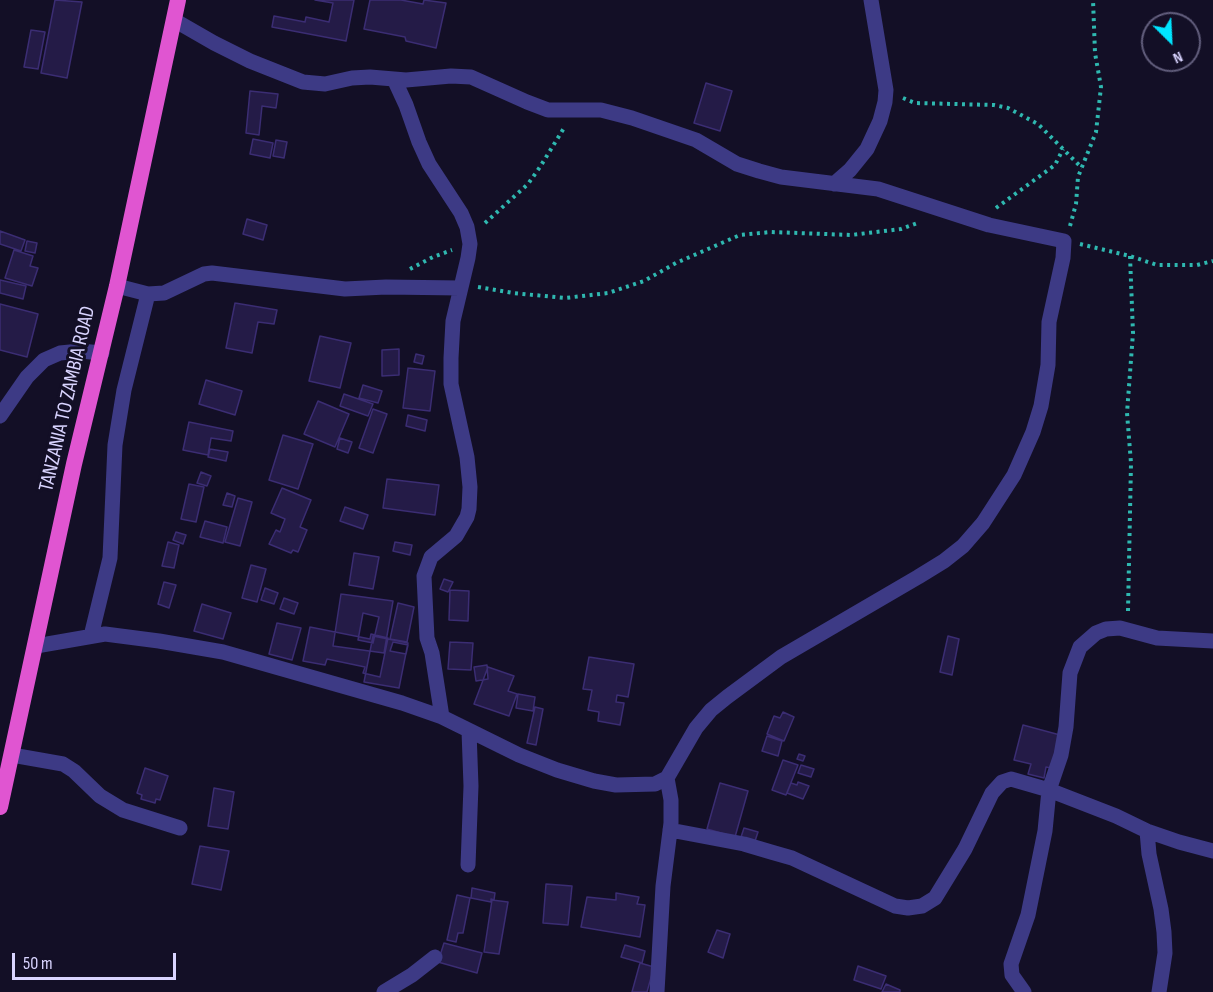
<!DOCTYPE html>
<html>
<head>
<meta charset="utf-8">
<style>
	body { margin:0 }
	#map { position:relative; width:1213px; height:992px; overflow:hidden; background:#130f26; font-family:"Sofia Sans Condensed",sans-serif }
	canvas { display:block }
	.north { position:absolute; left:1141px; top:12px; width:60px; height:60px; box-sizing:border-box; background:#130f26; border:2px solid #625e7d; border-radius:50%; rotate:156deg; font-size:16px; font-weight:700; line-height:24px; text-align:center; color:#d9d4ff }
	.north::after { content:''; display:block; margin:auto; width:21px; height:27px; background:#00e5ff; clip-path:polygon(50% 0,100% 100%,50% 72%,0 100%) }
	.scale { position:absolute; left:12px; top:953px; width:164px; height:27px; box-sizing:border-box; border:3px solid #d9d4ff; border-top:0; padding-left:8px; font-size:18px; line-height:21px; white-space:nowrap; color:#d9d4ff; -webkit-text-stroke:4px #130f26; paint-order:stroke }
</style>
</head>
<body>
<div id="map">
<canvas width="1213" height="992"></canvas>
<div class="north">N</div>
<div class="scale">50 m</div>
</div>
<script>
const context = document.querySelector('canvas').getContext('2d');
context.lineJoin = 'round';
function fill(path, color) {
  context.fillStyle = color;
  context.fill(path, 'evenodd');
}
function poly(rows) {
  const path = new Path2D();
  for (const r of rows) {
    path.moveTo(r[0], r[1]);
    for (let i = 2; i < r.length; i += 2) path.lineTo(r[i], r[i + 1]);
  }
  return path;
}
function trace(path, color, width, dash) {
  context.strokeStyle = color;
  context.lineWidth = width;
  context.lineCap = dash ? 'butt' : 'round';
  context.setLineDash(dash || []);
  context.stroke(path);
}
function drawText(font, color, halo, rows, align = 'center') {
  context.font = font + ' "Sofia Sans Condensed",sans-serif';
  context.lineWidth = 6;
  context.setLineDash([]);
  context.textBaseline = 'middle';
  context.strokeStyle = halo;
  context.fillStyle = color;
  for (const [text, x, y, turn = 0] of rows) {
    context.save();
    context.translate(x, y);
    context.rotate((+turn || 0) * Math.PI / 180);
    context.textAlign = isNaN(turn) ? turn : align;
    if (halo) context.strokeText(text, 0, 0);
    context.fillText(text, 0, 0);
    context.restore();
  }
}
const building = poly([
	[55,0,82,2,67,78,41,73,55,0],
	[315,0,354,0,346,41,272,27,274,16,305,22,306,17,329,22,333,3,315,0],
	[370,0,401,0,423,4,424,0,446,3,436,48,406,41,405,37,364,29,370,0],
	[31,30,45,32,38,69,24,67,31,30],
	[706,83,732,91,720,131,694,123,706,83],
	[250,91,278,94,276,108,262,106,259,135,246,133,250,91],
	[253,139,273,143,270,158,250,154,253,139],
	[276,140,287,142,284,158,273,156,276,140],
	[247,219,267,225,263,240,243,234,247,219],
	[0,231,25,240,21,251,0,244,0,231],
	[27,241,37,243,35,253,25,251,27,241],
	[14,250,33,256,30,266,38,268,32,286,5,278,14,250],
	[0,280,26,286,23,299,0,293,0,280],
	[235,303,277,310,274,324,258,322,252,353,226,348,235,303],
	[0,304,38,314,27,357,0,350,0,304],
	[320,336,351,343,340,388,309,381,320,336],
	[399,349,399,375,382,376,382,350,399,349],
	[416,354,424,356,422,364,414,362,416,354],
	[408,368,435,371,430,411,403,408,408,368],
	[206,380,242,391,235,415,199,404,206,380],
	[363,385,382,391,378,403,359,398,363,385],
	[344,394,373,404,368,416,340,406,344,394],
	[318,401,349,414,335,447,304,434,318,401],
	[373,409,387,414,373,453,359,448,373,409],
	[408,415,427,420,425,431,406,426,408,415],
	[189,422,233,431,231,441,211,438,208,455,183,450,189,422],
	[283,435,313,444,298,489,269,480,283,435],
	[340,438,352,442,348,453,337,449,340,438],
	[210,449,228,452,226,461,208,457,210,449],
	[201,472,211,476,207,486,197,483,201,472],
	[387,479,439,485,435,515,383,508,387,479],
	[189,484,204,487,196,522,181,519,189,484],
	[282,488,311,500,300,527,307,530,298,552,293,550,291,553,269,544,276,530,280,532,285,519,271,513,282,488],
	[227,493,235,496,232,507,223,505,227,493],
	[238,498,252,502,240,546,225,542,238,498],
	[345,507,368,515,363,529,340,521,345,507],
	[205,521,227,527,223,543,200,537,205,521],
	[176,532,186,535,183,544,173,540,176,532],
	[168,542,179,545,174,568,162,566,168,542],
	[395,542,412,545,410,555,393,551,395,542],
	[354,553,379,557,373,589,349,585,354,553],
	[251,565,266,569,257,602,242,598,251,565],
	[444,579,453,582,448,592,440,589,444,579],
	[164,582,176,585,169,608,158,604,164,582],
	[265,588,278,593,274,604,261,600,265,588],
	[450,590,469,591,468,621,449,620,450,590],
	[341,594,393,601,384,653,333,646,341,594],
	[363,613,379,617,373,643,358,640,363,613],
	[284,598,298,603,294,614,280,609,284,598],
	[398,603,414,607,407,642,390,639,398,603],
	[202,604,231,613,223,639,194,631,202,604],
	[277,623,301,628,292,660,269,654,277,623],
	[310,627,370,639,371,634,388,638,380,677,363,673,365,667,327,659,325,665,303,661,310,627],
	[373,636,408,643,399,688,364,682,373,636],
	[948,636,959,639,952,675,940,672,948,636],
	[393,642,408,645,406,654,390,651,393,642],
	[450,642,473,643,471,670,448,669,450,642],
	[589,657,634,664,628,697,617,695,616,702,624,703,620,725,598,721,599,712,588,710,592,690,583,689,589,657],
	[487,665,488,679,476,681,474,667,487,665],
	[488,667,514,676,508,691,517,694,509,716,474,704,488,667],
	[518,694,535,697,533,711,516,708,518,694],
	[535,707,543,709,536,745,527,743,535,707],
	[783,712,794,717,784,741,767,734,774,716,780,718,783,712],
	[1023,725,1060,735,1051,768,1046,767,1044,778,1028,774,1031,764,1014,760,1023,725],
	[767,736,782,741,778,756,762,751,767,736],
	[799,754,805,756,803,761,797,759,799,754],
	[783,760,798,765,786,795,772,790,783,760],
	[801,765,814,769,811,777,798,773,801,765],
	[145,768,168,776,160,800,156,799,155,803,141,799,142,795,137,793,145,768],
	[798,782,809,786,803,799,787,793,791,783,797,785,798,782],
	[720,783,748,791,735,837,707,829,720,783],
	[214,788,234,792,228,829,208,826,214,788],
	[744,828,758,832,755,841,741,837,744,828],
	[200,846,229,851,221,890,192,884,200,846],
	[546,884,572,886,568,925,543,923,546,884],
	[472,888,495,893,494,900,491,899,491,902,471,898,472,888],
	[616,893,639,897,637,904,645,905,640,937,581,927,587,897,616,900,616,893],
	[457,895,470,898,463,933,458,933,456,942,447,940,457,895],
	[492,900,508,902,499,954,484,952,492,900],
	[717,930,730,934,723,958,708,952,717,930],
	[444,943,482,953,477,973,438,962,444,943],
	[625,945,645,951,642,963,621,957,625,945],
	[640,963,654,967,647,992,632,992,640,963],
	[858,966,886,976,881,989,854,980,858,966],
	[886,984,900,990,900,992,882,992,886,984]
]);
fill(building, '#241b47');
trace(building, '#3b2d73', 1.5);
trace(poly([
	[903,98,915,103,994,105,1008,108,1038,124,1082,168],
	[996,208,1055,165,1063,149],
	[485,223,528,184,540,167,564,128],
	[1070,226,1076,204,1078,177,1096,132,1101,87,1095,53,1093,0],
	[1080,244,1130,256,1157,265,1197,265,1213,261],
	[410,269,433,257,452,250],
	[478,287,513,293,565,298,608,293,644,281,676,263,740,235,771,232,851,235,901,229,920,222],
	[1128,611,1131,463,1127,413,1133,333,1130,256]
]), '#2fb8b0', 4, [3, 4.5]);
trace(poly([
	[394,79,406,105,419,142,429,164,461,213,467,227,470,244,468,258,453,321,451,358,451,384,467,457,470,487,469,509,467,517,456,536,431,557,424,576,427,638,432,653,442,717],
	[834,184,850,170,867,149,880,121,885,102,886,90,871,0],
	[117,286,148,294,164,293,204,274,212,273,345,289,386,287,460,288],
	[0,416,27,377,44,360,60,353,80,351,102,353],
	[91,636,110,558,115,445,124,390,148,294],
	[36,646,105,634,159,641,223,652,402,703,442,717,519,755,557,770,594,781,616,785,655,784,667,778,696,728,711,710,727,697,781,657,918,577,944,561,963,546,983,523,1014,475,1033,432,1041,406,1048,365,1049,322,1063,258,1064,241,989,225,878,189,781,177,759,171,737,164,696,140,632,118,601,110,548,110,527,102,471,77,451,76,406,80,370,77,352,78,325,84,303,82,250,61,214,43,174,20],
	[12,755,63,764,74,771,100,796,123,810,180,828],
	[670,830,744,844,771,852,792,858,895,906,908,908,922,906,935,898,965,849,992,793,1002,782,1011,779,1049,790,1116,816,1147,831,1179,842,1213,851],
	[1147,831,1149,854,1161,909,1164,932,1165,953,1159,992],
	[468,865,471,786,469,731],
	[384,992,412,975,435,957],
	[657,992,663,886,671,823,671,800,667,778],
	[1024,992,1012,975,1011,964,1028,915,1045,831,1049,790,1061,755,1066,727,1070,673,1080,647,1096,633,1106,629,1120,628,1157,638,1213,641]
]), '#3d3a85', 15);
trace(poly([
	[0,807,74,464,117,286,178,0]
]), '#e055d1', 16);
drawText('21px', '#d9d4ff', '#130f26', [
	["TANZANIA TO ZAMBIA ROAD",68,399,-77]
]);
</script>
</body>
</html>
